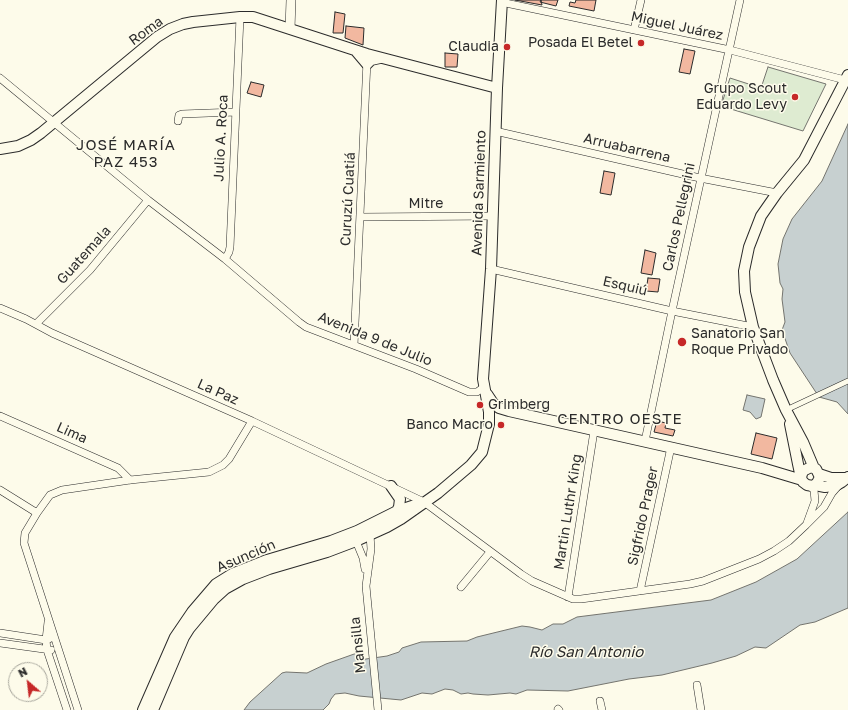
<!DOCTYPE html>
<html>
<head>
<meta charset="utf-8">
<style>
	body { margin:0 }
	#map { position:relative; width:848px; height:710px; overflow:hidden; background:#fdfbea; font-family:"Golos Text",sans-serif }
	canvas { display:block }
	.north { position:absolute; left:8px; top:662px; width:40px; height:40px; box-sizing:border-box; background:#fdfbea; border:1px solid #a9a89e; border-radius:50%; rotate:332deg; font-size:11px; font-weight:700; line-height:16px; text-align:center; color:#2b2b2b }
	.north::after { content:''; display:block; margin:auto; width:14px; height:18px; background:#c62828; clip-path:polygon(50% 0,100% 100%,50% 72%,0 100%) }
</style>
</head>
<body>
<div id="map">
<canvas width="848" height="710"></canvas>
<div class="north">N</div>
</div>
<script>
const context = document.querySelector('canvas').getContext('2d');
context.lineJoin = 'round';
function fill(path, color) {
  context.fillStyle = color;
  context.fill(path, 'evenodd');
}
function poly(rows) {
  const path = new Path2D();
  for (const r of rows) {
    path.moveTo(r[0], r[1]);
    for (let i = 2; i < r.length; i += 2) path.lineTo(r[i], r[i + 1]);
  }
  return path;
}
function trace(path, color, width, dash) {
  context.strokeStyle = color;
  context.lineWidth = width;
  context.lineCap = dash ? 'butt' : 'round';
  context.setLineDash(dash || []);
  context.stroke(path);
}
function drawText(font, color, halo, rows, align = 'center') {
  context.font = font + ' "Golos Text",sans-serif';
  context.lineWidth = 3;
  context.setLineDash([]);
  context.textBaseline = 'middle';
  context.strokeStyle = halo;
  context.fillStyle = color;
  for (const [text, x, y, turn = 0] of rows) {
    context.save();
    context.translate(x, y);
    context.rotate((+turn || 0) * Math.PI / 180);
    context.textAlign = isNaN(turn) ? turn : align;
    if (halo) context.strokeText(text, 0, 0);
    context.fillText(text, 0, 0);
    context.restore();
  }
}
const green = poly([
	[768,67,826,84,803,131,721,106,730,78,761,88,768,67]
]);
fill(green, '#deebd1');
trace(green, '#74746e', 1);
const water = poly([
	[848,124,848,414,837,402,819,397,790,353,782,330,785,322,782,299,783,289,780,283,778,264,783,239,792,219,822,181,848,124],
	[747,395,765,399,761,417,756,419,750,412,743,410,747,395],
	[848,512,848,608,815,622,800,625,766,648,755,647,736,656,712,663,662,675,629,679,568,691,527,690,516,694,510,693,488,695,473,694,468,693,461,694,453,690,445,689,432,694,422,693,401,700,359,696,345,693,335,694,331,699,329,704,323,710,244,710,250,702,282,673,286,672,307,673,326,664,357,653,359,660,387,656,399,652,402,648,421,642,467,641,477,637,522,626,530,627,542,630,553,624,563,624,577,617,711,600,756,582,797,559,848,512]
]);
fill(water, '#c7d0d0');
trace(water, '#74746e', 1);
const building = poly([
	[515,0,541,0,542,5,515,0],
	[541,0,558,0,556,6,540,2,541,0],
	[576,0,596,0,594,11,569,6,570,2,575,3,576,0],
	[335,12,345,14,343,33,333,33,335,12],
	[346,26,364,28,363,45,345,38,346,26],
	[684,49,695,51,690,74,679,72,684,49],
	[445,53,458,54,457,67,445,67,445,53],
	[251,82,264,85,261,97,247,93,251,82],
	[604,171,615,173,611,195,600,193,604,171],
	[645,250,656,253,652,275,641,273,645,250],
	[648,278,660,279,658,292,646,291,648,278],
	[657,421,666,423,665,428,675,430,673,436,654,432,657,421],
	[756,433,777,438,772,459,751,454,756,433]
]);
fill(building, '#f2b8a0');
trace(building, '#2b2b2b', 1);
const pedestrian = poly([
	[786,410,848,381]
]);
const minor = poly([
	[501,2,730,50,845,80],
	[634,30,641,0],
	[0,78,148,200,225,259,299,322,306,327,416,369,469,392,477,392,484,387],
	[178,121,179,115,182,114,236,112],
	[495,131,700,178,777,193],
	[360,217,492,216],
	[225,259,229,252,230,247,240,17],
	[491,269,672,311,753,327],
	[0,308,26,319,52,333,252,421,424,502,521,574,532,581,573,599,581,599,690,584,703,581,759,559,774,551,789,541,806,525,824,507,832,493,839,485],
	[36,324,90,270,148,200],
	[354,345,367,61],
	[0,416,118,468,130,480],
	[645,441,672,311,740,0],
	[0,490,37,513],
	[807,523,815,501,814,490,810,486],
	[368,532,370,535,371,549,366,586,378,710],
	[357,537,356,541,363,558,365,569],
	[461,587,490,552],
	[640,591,671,447],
	[568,597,594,431],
	[48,622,46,640,47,650,67,710],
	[0,633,46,640,49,639],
	[0,643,51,650],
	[697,685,701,710],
	[600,701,602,710],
	[558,709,559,710],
	[78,710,24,543,25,533,37,513,50,495,62,490,130,480,209,472,223,465,229,459,252,421]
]);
const tertiary = poly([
	[290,29,291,0]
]);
const secondary = poly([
	[356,51,367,64,371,60,380,58],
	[0,149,18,146,31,140,41,133,157,37,170,29,183,24,193,22,240,17,253,17,367,54,497,88],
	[487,394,493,403,499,408,509,411,762,468,802,480],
	[790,424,798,464,801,478,803,482,807,485,813,486,817,483,820,477,816,469,811,467,803,471,801,477],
	[814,468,803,442,786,410,773,380,753,327,745,292,744,271,749,247,761,216,777,193,804,160,848,75],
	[819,474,831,478,847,478],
	[815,485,825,487,835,486,842,482,848,477],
	[391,486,400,499,399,507,397,511],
	[143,710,175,637,192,612,216,584,232,574,267,560,331,541,357,531,397,511,415,505],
	[153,710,184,637,189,629,214,599,225,589,243,579,269,569,327,552,356,541,387,527,401,519,438,493,471,465,482,452,489,424,489,412,483,379,491,269,497,88,502,0]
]);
trace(pedestrian, '#2b2b2b', 6);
trace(minor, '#2b2b2b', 8);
trace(tertiary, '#2b2b2b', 10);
trace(secondary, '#2b2b2b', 12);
trace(pedestrian, '#fdfbea', 5);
trace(minor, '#fdfbea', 7);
trace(tertiary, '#fdfbea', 9);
trace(secondary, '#fdfbea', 10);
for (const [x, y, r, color] of [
	[641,43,4,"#c62828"],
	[507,47,4,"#c62828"],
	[795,97,4,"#c62828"],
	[682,342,5,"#c62828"],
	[480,405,4,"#c62828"],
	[501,425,4,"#c62828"]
]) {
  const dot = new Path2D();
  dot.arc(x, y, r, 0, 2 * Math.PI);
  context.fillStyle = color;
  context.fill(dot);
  trace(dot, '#fdfbea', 1.5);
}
drawText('14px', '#2b2b2b', '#fdfbea', [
	["Miguel Juárez",677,26,12],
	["Roma",146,31,-36],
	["Julio A. Roca",221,138,-87],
	["Arruabarrena",627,148,13],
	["Avenida Sarmiento",479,193,-88],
	["Curuzú Cuatiá",348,199,-87],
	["Mitre",426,204],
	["Carlos Pellegrini",679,217,-78],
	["Guatemala",84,255,-48],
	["Esquiú",625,286,13],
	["Avenida 9 de Julio",375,339,22],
	["La Paz",218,392,24],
	["Lima",72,433,24],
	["Martin Luthr King",568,512,-81],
	["Sigfrido Prager",643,516,-78],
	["Asunción",246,556,-23],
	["Mansilla",358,645,-96]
]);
drawText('14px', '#2b2b2b', '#fdfbea', [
	["Posada El Betel",633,43],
	["Claudia",499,47],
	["Grupo Scout",787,89],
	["Eduardo Levy",787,105],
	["Sanatorio San",691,334,"left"],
	["Roque Privado",691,350,"left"],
	["Grimberg",488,405,"left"],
	["Banco Macro",493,425]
], 'right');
context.letterSpacing = '1px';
drawText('15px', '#2b2b2b', '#fdfbea', [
	["JOSÉ MARÍA",126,145],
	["PAZ 453",126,162],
	["CENTRO OESTE",620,419]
]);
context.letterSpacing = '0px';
drawText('italic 15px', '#2b2b2b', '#fdfbea', [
	["Río San Antonio",586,652]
]);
</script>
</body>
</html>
